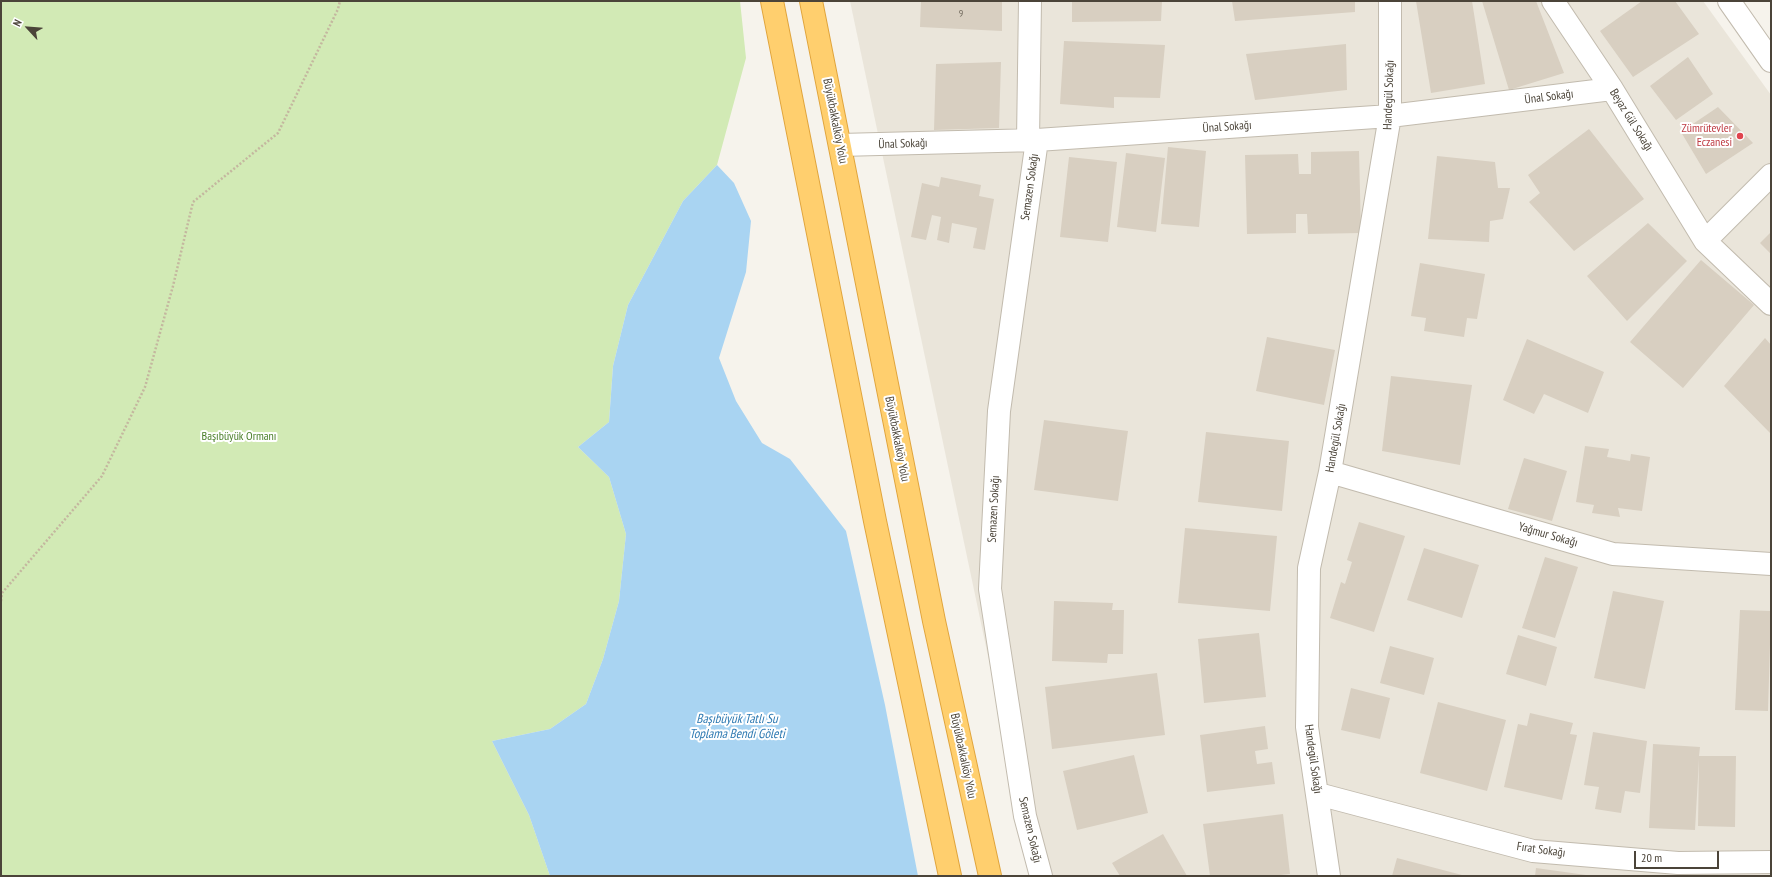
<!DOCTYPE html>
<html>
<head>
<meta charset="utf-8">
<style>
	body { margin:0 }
	#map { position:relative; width:1772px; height:877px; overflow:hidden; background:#f6f3ec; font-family:"PT Sans Narrow",sans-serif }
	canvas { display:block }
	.frame { position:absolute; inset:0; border:2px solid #4b4439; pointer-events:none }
	.north { position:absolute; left:8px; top:8px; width:40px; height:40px; -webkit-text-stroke:3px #fff; paint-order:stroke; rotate:296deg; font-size:11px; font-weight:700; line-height:16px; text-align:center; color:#4b4439 }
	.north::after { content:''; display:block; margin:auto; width:14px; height:18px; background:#4b4439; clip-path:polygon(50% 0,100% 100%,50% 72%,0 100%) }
	.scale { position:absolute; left:1634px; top:851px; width:85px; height:18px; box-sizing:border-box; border:2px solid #4b4439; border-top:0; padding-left:5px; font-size:12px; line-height:14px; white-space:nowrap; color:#4b4439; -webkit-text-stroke:3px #fff; paint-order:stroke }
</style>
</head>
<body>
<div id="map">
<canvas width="1772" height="877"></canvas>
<div class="frame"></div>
<div class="north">N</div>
<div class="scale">20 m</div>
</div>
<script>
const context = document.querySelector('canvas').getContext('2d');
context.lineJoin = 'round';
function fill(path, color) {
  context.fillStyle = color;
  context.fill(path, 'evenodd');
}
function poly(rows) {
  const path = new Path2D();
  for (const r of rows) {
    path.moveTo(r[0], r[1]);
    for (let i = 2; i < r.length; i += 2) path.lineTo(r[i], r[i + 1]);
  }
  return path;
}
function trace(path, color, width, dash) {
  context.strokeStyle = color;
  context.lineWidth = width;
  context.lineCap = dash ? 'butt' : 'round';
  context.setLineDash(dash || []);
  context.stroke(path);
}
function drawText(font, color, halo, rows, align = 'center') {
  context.font = font + ' "PT Sans Narrow",sans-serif';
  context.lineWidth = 4;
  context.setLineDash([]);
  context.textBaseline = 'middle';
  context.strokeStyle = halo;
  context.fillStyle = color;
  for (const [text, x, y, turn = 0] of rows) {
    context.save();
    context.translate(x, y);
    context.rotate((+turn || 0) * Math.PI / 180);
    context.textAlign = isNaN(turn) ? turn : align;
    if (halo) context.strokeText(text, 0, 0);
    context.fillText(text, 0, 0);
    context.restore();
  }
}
fill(poly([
	[850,1,1703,1,1771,95,1771,876,1046,876,1009,756]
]), '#eae5da');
fill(poly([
	[1,1,740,1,746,58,717,165,683,201,628,305,613,366,609,422,578,447,609,477,626,534,619,601,603,659,586,704,550,729,492,741,529,815,550,876,1,876]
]), '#d2eab5');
fill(poly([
	[717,165,734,183,751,221,746,272,719,358,736,401,762,443,790,459,846,531,885,705,918,876,550,876,529,815,492,741,550,729,586,704,603,659,619,601,626,534,609,477,578,447,609,422,613,366,628,305,683,201]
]), '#a9d4f2');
fill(poly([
	[921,1,1002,1,1002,31,920,27],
	[1072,1,1162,1,1161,21,1072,22],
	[1232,1,1355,1,1355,12,1235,21],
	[1416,1,1472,1,1485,84,1431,93],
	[1482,1,1536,1,1564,73,1509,90],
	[1642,1,1675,1,1699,34,1633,77,1600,31],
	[1064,41,1165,45,1160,98,1114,97,1114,108,1060,104],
	[1346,44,1347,90,1255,100,1246,54],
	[1688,57,1713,94,1676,120,1650,86],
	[1001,62,999,128,934,130,936,64],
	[1718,107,1753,143,1706,174,1681,132],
	[1589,129,1644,199,1574,251,1529,202,1540,193,1528,175],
	[1168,147,1206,151,1199,227,1161,224],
	[1359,151,1361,233,1308,234,1307,214,1296,214,1296,233,1247,234,1245,155,1298,154,1299,174,1311,174,1311,152],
	[1126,153,1165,158,1156,232,1117,227],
	[1437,156,1495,162,1498,188,1510,188,1503,219,1490,221,1489,242,1428,239],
	[1069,157,1117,162,1108,242,1060,237],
	[941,177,981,185,979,196,994,199,985,250,973,248,977,228,952,223,949,243,937,240,941,217,932,215,926,240,911,237,922,183,939,187],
	[1648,223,1687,261,1627,321,1587,276],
	[1771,232,1771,254,1760,243],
	[1701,260,1754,305,1683,388,1630,342],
	[1420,263,1485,274,1477,319,1467,318,1464,337,1424,331,1426,318,1411,316],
	[1267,337,1335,350,1324,405,1256,391],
	[1765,338,1771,345,1771,434,1724,386],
	[1527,339,1604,372,1588,413,1544,394,1534,414,1503,400],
	[1391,376,1472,385,1460,465,1382,451],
	[1044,420,1128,431,1118,501,1034,490],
	[1206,432,1289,441,1282,511,1198,502],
	[1585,446,1609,449,1607,457,1630,461,1631,454,1650,457,1642,511,1618,508,1620,517,1592,513,1594,505,1576,502],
	[1524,458,1567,471,1552,521,1508,509],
	[1359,522,1405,536,1374,632,1330,618,1341,582,1345,584,1352,562,1347,560],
	[1185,528,1277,536,1270,611,1178,603],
	[1424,548,1479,565,1462,618,1407,600],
	[1545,557,1578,567,1555,638,1522,628],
	[1613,591,1664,601,1645,689,1594,678],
	[1054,601,1113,603,1112,610,1124,610,1123,654,1108,654,1107,663,1052,661],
	[1740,610,1771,611,1768,711,1735,710],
	[1259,633,1266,697,1204,703,1198,639],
	[1518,635,1557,647,1546,686,1506,674],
	[1390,646,1434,658,1424,695,1380,683],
	[1157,673,1165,735,1052,749,1045,687],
	[1351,688,1390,698,1380,739,1341,730],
	[1438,702,1506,720,1487,791,1420,773],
	[1530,713,1573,723,1570,734,1577,735,1562,800,1504,787,1518,724,1527,726],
	[1265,726,1268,749,1255,751,1257,764,1272,762,1275,784,1207,792,1200,735],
	[1593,732,1647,741,1640,793,1625,791,1621,813,1595,809,1599,787,1584,785],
	[1653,744,1700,747,1699,756,1736,756,1735,827,1698,826,1699,759,1695,830,1649,828],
	[1134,755,1148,813,1077,830,1063,771],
	[1283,814,1290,874,1272,876,1210,876,1203,824],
	[1163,834,1187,876,1120,876,1112,863],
	[1397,858,1462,875,1462,876,1392,876],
	[1536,868,1586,875,1586,876,1535,876]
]), '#d8cfc1');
const minor = poly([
	[1553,1,1612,89,1705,241,1771,304],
	[1729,1,1771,61],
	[1028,140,1030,1],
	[1037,140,999,411,990,589,1025,816,1041,876],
	[840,145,1037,140,1390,116,1612,89],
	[1705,241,1771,175],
	[1330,472,1613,554,1771,564],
	[1318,794,1533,851,1678,863,1771,862],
	[1329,876,1307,727,1309,568,1330,472,1390,116,1390,1]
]);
const highway = poly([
	[772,1,875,521,950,876],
	[811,1,934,621,990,876]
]);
trace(minor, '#c2bbae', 24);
trace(highway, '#e0a43c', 24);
trace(poly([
	[1,601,2,593,102,476,145,387,173,286,193,202,278,133,338,9,340,1]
]), '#c4b79f', 2.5, [2, 2]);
trace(minor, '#fff', 22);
trace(highway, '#ffcf6e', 22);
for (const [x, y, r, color] of [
	[1740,136,4,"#e0444e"]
]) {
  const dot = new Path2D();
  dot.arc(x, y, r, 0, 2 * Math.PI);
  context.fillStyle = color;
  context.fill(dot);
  trace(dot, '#fff', 1.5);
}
drawText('10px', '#6e675b', null, [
	["9",961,14]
]);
drawText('12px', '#4b4439', '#fff', [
	["Handegül Sokağı",1389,95,-88],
	["Ünal Sokağı",1549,97,-7],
	["Beyaz Gül Sokağı",1631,120,58],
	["Büyükbakkalköy Yolu",835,121,79],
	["Ünal Sokağı",1227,127,-4],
	["Ünal Sokağı",903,144,-2],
	["Semazen Sokağı",1030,187,-82],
	["Handegül Sokağı",1336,438,-80],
	["Büyükbakkalköy Yolu",897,439,79],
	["Semazen Sokağı",994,509,-87],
	["Yağmur Sokağı",1548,535,16],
	["Büyükbakkalköy Yolu",963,756,78],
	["Handegül Sokağı",1313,759,82],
	["Semazen Sokağı",1030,830,77],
	["Fırat Sokağı",1541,850,8]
]);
drawText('12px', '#be3a42', '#fff', [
	["Zümrütevler",1732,129],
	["Eczanesi",1732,143]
], 'right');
drawText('12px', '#4a7f2a', '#fff', [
	["Başıbüyük Ormanı",239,437]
]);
drawText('italic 13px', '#2e7ab2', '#fff', [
	["Başıbüyük Tatlı Su",737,719],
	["Toplama Bendi Göleti",737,734]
]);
</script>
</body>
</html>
